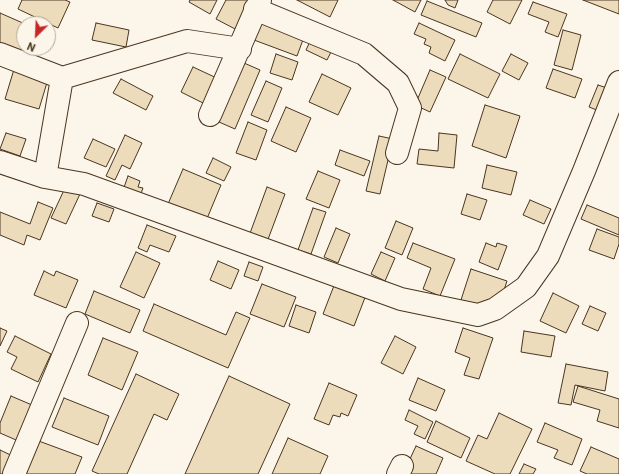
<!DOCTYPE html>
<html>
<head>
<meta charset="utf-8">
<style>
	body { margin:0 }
	#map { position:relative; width:619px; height:474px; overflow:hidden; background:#fbf6e9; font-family:Roboto,sans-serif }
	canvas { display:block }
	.north { position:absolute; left:16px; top:16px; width:40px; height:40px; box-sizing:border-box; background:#fbf6e9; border:1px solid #b4a999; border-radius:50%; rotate:204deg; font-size:11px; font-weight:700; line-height:16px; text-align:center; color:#4a3520 }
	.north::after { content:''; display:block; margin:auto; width:14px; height:18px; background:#c62828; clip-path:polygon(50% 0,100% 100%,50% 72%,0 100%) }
</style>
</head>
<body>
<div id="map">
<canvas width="619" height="474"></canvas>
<div class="north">N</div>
</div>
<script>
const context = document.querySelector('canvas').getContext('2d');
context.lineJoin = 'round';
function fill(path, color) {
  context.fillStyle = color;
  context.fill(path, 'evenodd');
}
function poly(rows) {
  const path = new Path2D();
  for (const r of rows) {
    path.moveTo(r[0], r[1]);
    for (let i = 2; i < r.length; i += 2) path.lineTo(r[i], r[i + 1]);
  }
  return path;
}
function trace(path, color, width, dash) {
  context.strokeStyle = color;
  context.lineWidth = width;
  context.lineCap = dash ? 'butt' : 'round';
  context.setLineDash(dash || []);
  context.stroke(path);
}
const building = poly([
	[22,0,65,0,70,2,58,28,18,9,22,0],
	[190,0,217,0,210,14,189,2,190,0],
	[226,0,252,0,237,30,216,19,226,0],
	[297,0,338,0,330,17,297,0],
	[393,0,421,0,415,12,393,0],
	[445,0,458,0,455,8,448,5,445,0],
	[493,0,522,0,510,24,487,12,493,0],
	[583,0,619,0,619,14,583,0],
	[427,1,482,23,476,37,421,15,427,1],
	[533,2,567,14,558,37,545,32,549,22,528,14,533,2],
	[0,13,25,24,24,48,30,48,26,56,0,45,0,13],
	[262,20,304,37,297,56,254,40,262,20],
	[96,23,129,30,126,47,92,40,96,23],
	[419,23,455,40,445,61,429,53,431,47,424,44,426,39,414,34,419,23],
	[563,30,581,35,572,70,554,65,563,30],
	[313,35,334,46,327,60,306,50,313,35],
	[276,54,298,62,292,80,270,73,276,54],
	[460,54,500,74,488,98,448,79,460,54],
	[511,54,528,63,519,80,502,71,511,54],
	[244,63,260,70,235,129,219,122,244,63],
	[15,66,49,76,39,109,5,99,15,66],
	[193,67,221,80,209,106,181,92,193,67],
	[553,69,582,79,575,98,546,88,553,69],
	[430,70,446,77,430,112,415,105,430,70],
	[322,74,351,88,338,115,309,102,322,74],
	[121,79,153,96,146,110,113,93,121,79],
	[266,81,282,88,268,122,251,115,266,81],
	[598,85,610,89,602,112,589,107,598,85],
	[485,105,520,116,506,158,472,146,485,105],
	[286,107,311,118,296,152,271,141,286,107],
	[248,122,267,130,256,160,236,153,248,122],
	[6,133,26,139,20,156,0,149,6,133],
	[439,133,457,135,454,168,417,164,419,149,438,151,439,133],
	[125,135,142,143,130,169,122,165,115,180,106,176,125,135],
	[379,136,393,139,380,194,366,191,379,136],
	[93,139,115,149,106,167,84,158,93,139],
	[340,150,370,161,364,176,335,165,340,150],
	[213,158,231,167,224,181,206,173,213,158],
	[487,165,517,172,511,195,482,188,487,165],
	[183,169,221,185,206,221,168,204,183,169],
	[318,171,340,180,329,208,306,199,318,171],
	[128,176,140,181,138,187,143,188,139,199,122,193,128,176],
	[267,187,285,194,267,242,249,236,267,187],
	[65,188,80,194,66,224,51,218,65,188],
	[467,194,487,200,480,220,461,214,467,194],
	[530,200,551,209,544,224,523,215,530,200],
	[38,202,53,208,40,240,27,235,24,245,0,235,0,212,30,224,38,202],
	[97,203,114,209,109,222,92,216,97,203],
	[587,205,619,218,619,235,581,219,587,205],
	[313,208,326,212,311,254,298,250,313,208],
	[396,221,413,228,402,255,385,248,396,221],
	[147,225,176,236,169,252,150,245,147,252,138,248,147,225],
	[336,228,350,234,338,263,324,257,336,228],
	[597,229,619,237,619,244,614,259,589,250,597,229],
	[413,243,455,259,440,296,423,289,431,268,407,258,413,243],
	[486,243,496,247,497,243,507,246,498,270,479,262,486,243],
	[136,252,160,263,144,298,120,287,136,252],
	[381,252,395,258,385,281,371,274,381,252],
	[218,261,239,270,231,289,210,280,218,261],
	[249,262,263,267,258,281,244,276,249,262],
	[471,269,507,281,502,296,476,309,460,303,471,269],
	[44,271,54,276,56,271,78,280,66,308,34,295,44,271],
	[335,283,366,295,354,326,323,314,335,283],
	[262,284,296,297,284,327,250,314,262,284],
	[94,291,140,310,130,333,85,314,94,291],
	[553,293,579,306,566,333,540,321,553,293],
	[154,304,226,335,236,312,250,318,228,368,143,331,154,304],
	[296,305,316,312,309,333,289,326,296,305],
	[590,306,606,313,598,331,582,324,590,306],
	[0,328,7,331,0,346,0,328],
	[463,328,493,338,479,379,464,375,470,358,455,352,463,328],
	[524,331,555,336,551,357,521,352,524,331],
	[15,336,51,354,38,382,11,369,17,357,7,352,15,336],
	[395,336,416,347,403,374,381,363,395,336],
	[103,338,138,352,122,390,88,375,103,338],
	[566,364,608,372,605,391,575,385,571,405,558,403,566,364],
	[136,374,179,394,167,420,154,414,127,474,99,474,92,471,136,374],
	[229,376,290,404,258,474,185,474,229,376],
	[418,378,445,390,436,411,409,400,418,378],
	[329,383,357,395,348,416,341,413,340,417,333,415,329,425,314,419,329,383],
	[578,386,619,399,619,428,597,421,600,410,573,402,578,386],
	[11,396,39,408,23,443,0,433,0,423,11,396],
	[64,398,109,416,98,445,52,427,64,398],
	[409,410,433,422,425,439,414,434,418,426,405,420,409,410],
	[499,413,532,429,510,474,495,474,466,461,478,435,487,439,499,413],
	[436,421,470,438,461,458,427,442,436,421],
	[545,423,582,439,572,465,554,458,558,450,537,442,545,423],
	[288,438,328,456,320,474,272,474,288,438],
	[36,440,82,457,75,474,23,474,36,440],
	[416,446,443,458,436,474,403,474,416,446],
	[591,447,619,459,619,474,587,474,580,471,591,447],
	[0,450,19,459,12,474,0,474,0,450],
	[524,464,536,469,533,474,519,474,524,464]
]);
fill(building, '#ecdcbc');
trace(building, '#4a3520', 1);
const minor = poly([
	[255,9,364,54,398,83,410,108,397,153],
	[0,54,62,78],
	[210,115,260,0],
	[0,162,45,177,84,184,401,299,478,315,495,309,526,287,548,256,584,171,619,82],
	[45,177,62,78,187,41,240,49],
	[14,474,77,323],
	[398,474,402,466]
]);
trace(minor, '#4a3520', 24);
trace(minor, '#fbf6e9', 22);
</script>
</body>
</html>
